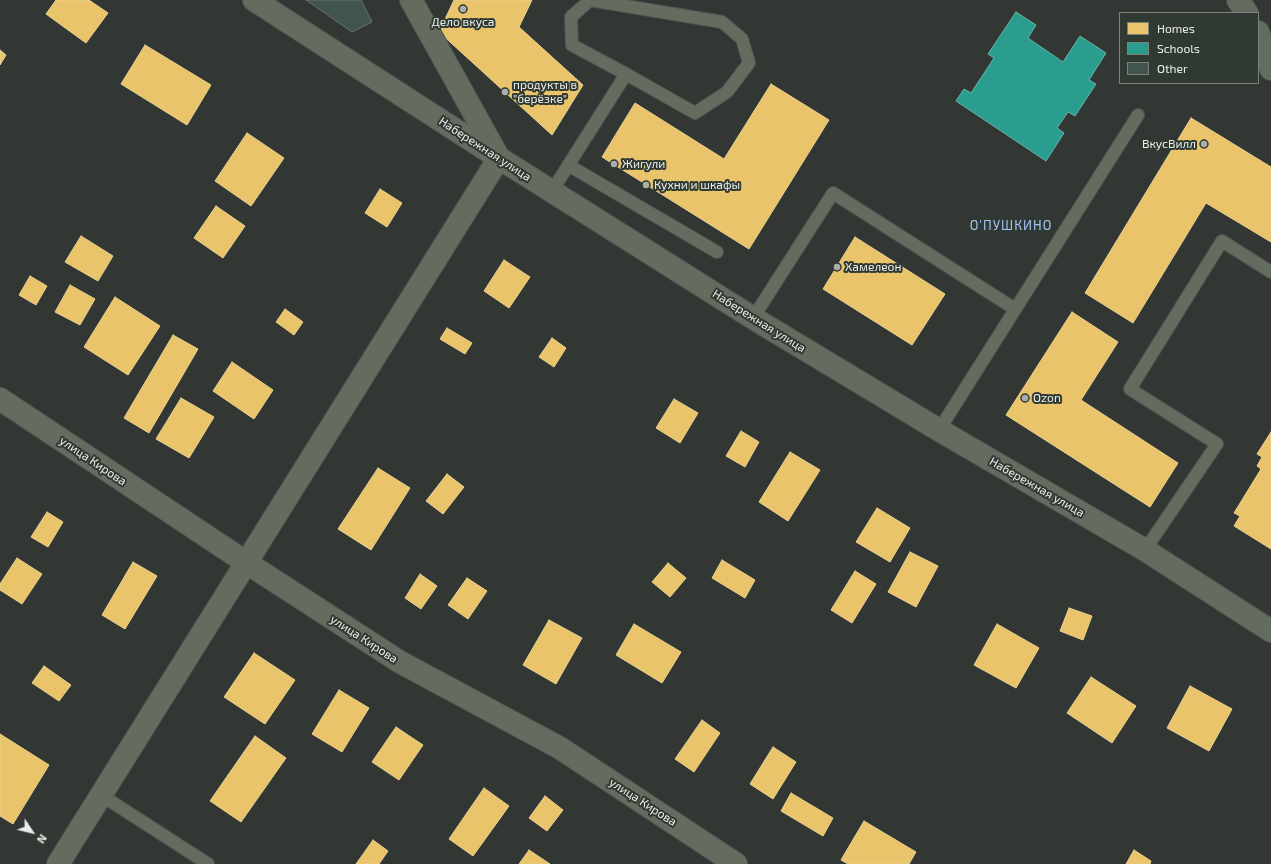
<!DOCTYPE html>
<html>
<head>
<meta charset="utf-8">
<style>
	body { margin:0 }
	#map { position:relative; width:1271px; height:864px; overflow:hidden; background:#323733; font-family:"Exo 2",sans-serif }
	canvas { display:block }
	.legend { position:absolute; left:1119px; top:12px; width:140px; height:72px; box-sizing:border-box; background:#303932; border:1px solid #7a827c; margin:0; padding:5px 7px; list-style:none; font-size:12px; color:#eaefeb }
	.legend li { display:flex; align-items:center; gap:8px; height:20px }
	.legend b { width:20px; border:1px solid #7a827c }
	.north { position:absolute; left:12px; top:812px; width:40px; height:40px; -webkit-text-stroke:3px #303932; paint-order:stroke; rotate:125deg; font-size:11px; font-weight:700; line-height:16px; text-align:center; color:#eaefeb }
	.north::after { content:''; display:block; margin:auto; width:14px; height:18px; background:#eaefeb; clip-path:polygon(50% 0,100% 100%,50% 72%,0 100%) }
</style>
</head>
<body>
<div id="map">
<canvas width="1271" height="864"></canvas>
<ul class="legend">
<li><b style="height:11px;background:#e9c46a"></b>Homes</li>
<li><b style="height:11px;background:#2a9d8f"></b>Schools</li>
<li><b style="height:11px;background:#41544e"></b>Other</li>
</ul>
<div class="north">N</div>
</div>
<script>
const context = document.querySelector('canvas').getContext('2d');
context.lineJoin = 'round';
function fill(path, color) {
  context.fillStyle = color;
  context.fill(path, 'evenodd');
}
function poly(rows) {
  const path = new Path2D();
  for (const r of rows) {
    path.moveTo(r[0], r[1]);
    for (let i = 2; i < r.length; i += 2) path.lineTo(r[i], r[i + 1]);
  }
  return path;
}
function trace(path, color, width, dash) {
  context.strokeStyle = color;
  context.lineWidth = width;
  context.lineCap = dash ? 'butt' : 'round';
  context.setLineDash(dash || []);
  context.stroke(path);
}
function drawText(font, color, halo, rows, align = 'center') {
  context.font = font + ' "Exo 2",sans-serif';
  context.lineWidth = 4;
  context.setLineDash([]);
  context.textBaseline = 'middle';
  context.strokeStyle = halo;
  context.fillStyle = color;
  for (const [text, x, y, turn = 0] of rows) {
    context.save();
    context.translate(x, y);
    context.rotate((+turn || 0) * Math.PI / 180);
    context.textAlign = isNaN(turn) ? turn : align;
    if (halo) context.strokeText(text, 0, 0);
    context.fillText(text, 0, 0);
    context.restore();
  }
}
const homes = poly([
	[56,0,89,0,108,13,86,43,46,14,56,0],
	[454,0,532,0,519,27,583,85,552,135,439,32,454,0],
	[145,45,211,85,187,125,121,84,145,45],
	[0,50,6,55,0,65,0,50],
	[771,84,829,120,749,249,602,157,635,103,724,159,771,84],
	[1191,118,1271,167,1271,242,1206,203,1133,323,1085,293,1191,118],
	[247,133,284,158,251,206,215,181,247,133],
	[380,189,402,203,387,227,365,213,380,189],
	[216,206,245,226,223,258,194,238,216,206],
	[81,236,113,256,98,281,65,262,81,236],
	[855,237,945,294,912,345,823,289,855,237],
	[504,260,530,277,509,308,484,291,504,260],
	[30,276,47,286,36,305,19,295,30,276],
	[70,285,95,299,80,325,55,312,70,285],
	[115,297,160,326,128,375,84,347,115,297],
	[285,309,303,322,294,335,276,322,285,309],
	[1072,312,1118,342,1081,400,1178,463,1150,507,1006,415,1072,312],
	[447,328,472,343,465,354,440,339,447,328],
	[173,335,198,349,149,433,124,418,173,335],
	[552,338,566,348,554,367,539,357,552,338],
	[232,362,273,390,254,419,213,391,232,362],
	[181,398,214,417,189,458,156,439,181,398],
	[674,399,698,413,680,443,656,428,674,399],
	[741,431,759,442,745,467,726,456,741,431],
	[1271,432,1271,549,1234,526,1240,516,1234,513,1261,469,1257,466,1262,457,1257,454,1271,432],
	[790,452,820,470,788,521,759,502,790,452],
	[378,468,410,488,371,550,338,529,378,468],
	[447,474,464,487,443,514,426,501,447,474],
	[877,508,910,528,890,562,856,542,877,508],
	[47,512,63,522,48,547,31,537,47,512],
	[910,552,938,566,916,607,888,592,910,552],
	[17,558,42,574,22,604,0,590,0,584,17,558],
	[722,560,755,580,745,598,712,578,722,560],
	[133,562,157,576,125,629,102,615,133,562],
	[668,563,686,578,670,597,652,582,668,563],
	[855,571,876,584,852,623,831,610,855,571],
	[420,574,437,586,421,609,405,598,420,574],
	[467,578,487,591,468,619,448,605,467,578],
	[1069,608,1092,616,1083,640,1060,631,1069,608],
	[549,620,582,638,556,684,523,665,549,620],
	[634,624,681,652,662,683,616,655,634,624],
	[997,624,1039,648,1016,688,974,665,997,624],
	[254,653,295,680,265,724,224,697,254,653],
	[44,666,71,685,59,701,32,683,44,666],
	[1091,677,1136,706,1112,743,1067,713,1091,677],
	[1190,686,1232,709,1209,751,1167,728,1190,686],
	[339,690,369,708,342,752,312,734,339,690],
	[702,720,720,733,694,772,675,759,702,720],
	[396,727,423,745,399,780,372,762,396,727],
	[0,734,49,765,13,824,0,816,0,734],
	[255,736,286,758,241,822,210,801,255,736],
	[773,747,796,762,773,799,750,784,773,747],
	[484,788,509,806,473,856,449,839,484,788],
	[791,793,833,818,823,836,781,811,791,793],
	[545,796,563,810,547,831,529,818,545,796],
	[864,821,916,852,909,864,848,864,841,860,864,821],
	[373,840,388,851,379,864,356,864,373,840],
	[529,850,550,864,519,864,529,850],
	[1134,850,1151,861,1150,864,1126,864,1134,850]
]);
fill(homes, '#e9c46a');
trace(homes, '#e9d191', 1);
const schools = poly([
	[1016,12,1036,25,1028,38,1063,62,1080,36,1106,53,1089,80,1096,84,1075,116,1068,112,1057,128,1064,133,1046,161,956,101,964,89,971,93,994,58,988,54,1016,12]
]);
fill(schools, '#2a9d8f');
trace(schools, '#64b6ab', 1);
const building = poly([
	[306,0,361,0,372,22,352,32,306,0]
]);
fill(building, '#41544e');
trace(building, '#6d716f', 1);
const service = poly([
	[568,165,717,252],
	[552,191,626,74,695,113,727,92,749,63,742,39,722,22,590,0,571,17,572,45,626,74],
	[753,318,833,193,1015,309],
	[939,430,1138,115],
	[1145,550,1217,444,1130,389,1222,241,1271,272],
	[101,795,208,864]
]);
const minor = poly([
	[254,0,499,158,753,318,939,430,1145,550,1271,631],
	[1238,0,1247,13],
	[1258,32,1271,69],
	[0,399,247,563,400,662,560,748,736,864],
	[58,864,499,158,411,0]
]);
trace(service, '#505451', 14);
trace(minor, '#505451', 24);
trace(service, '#646c5f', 12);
trace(minor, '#646c5f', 22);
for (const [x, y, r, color] of [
	[463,9,4,"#aaafab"],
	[505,92,4,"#aaafab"],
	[1204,144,4,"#aaafab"],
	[614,164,4,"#aaafab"],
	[646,185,4,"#aaafab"],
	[837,267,4,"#aaafab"],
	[1025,398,4,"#aaafab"]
]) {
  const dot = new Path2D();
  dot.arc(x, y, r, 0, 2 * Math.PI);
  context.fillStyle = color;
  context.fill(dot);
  trace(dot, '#303932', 1.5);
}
drawText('12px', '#eaefeb', '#303932', [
	["Дело вкуса",463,22,"center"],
	["продукты в",513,85],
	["\"берёзке\"",513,99],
	["ВкусВилл",1196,144,"right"],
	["Жигули",622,164],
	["Кухни и шкафы",654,185],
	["Хамелеон",845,267],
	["Ozon",1033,398]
], 'left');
drawText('12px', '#eaefeb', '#303932', [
	["Набережная улица",485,149,33],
	["Набережная улица",759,321,32],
	["улица Кирова",93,461,34],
	["Набережная улица",1037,487,30],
	["улица Кирова",364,639,33],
	["улица Кирова",643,802,33]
]);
context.letterSpacing = '1px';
drawText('13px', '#a3c2f5', '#303932', [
	["О'ПУШКИНО",1011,226]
]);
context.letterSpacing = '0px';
</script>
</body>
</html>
